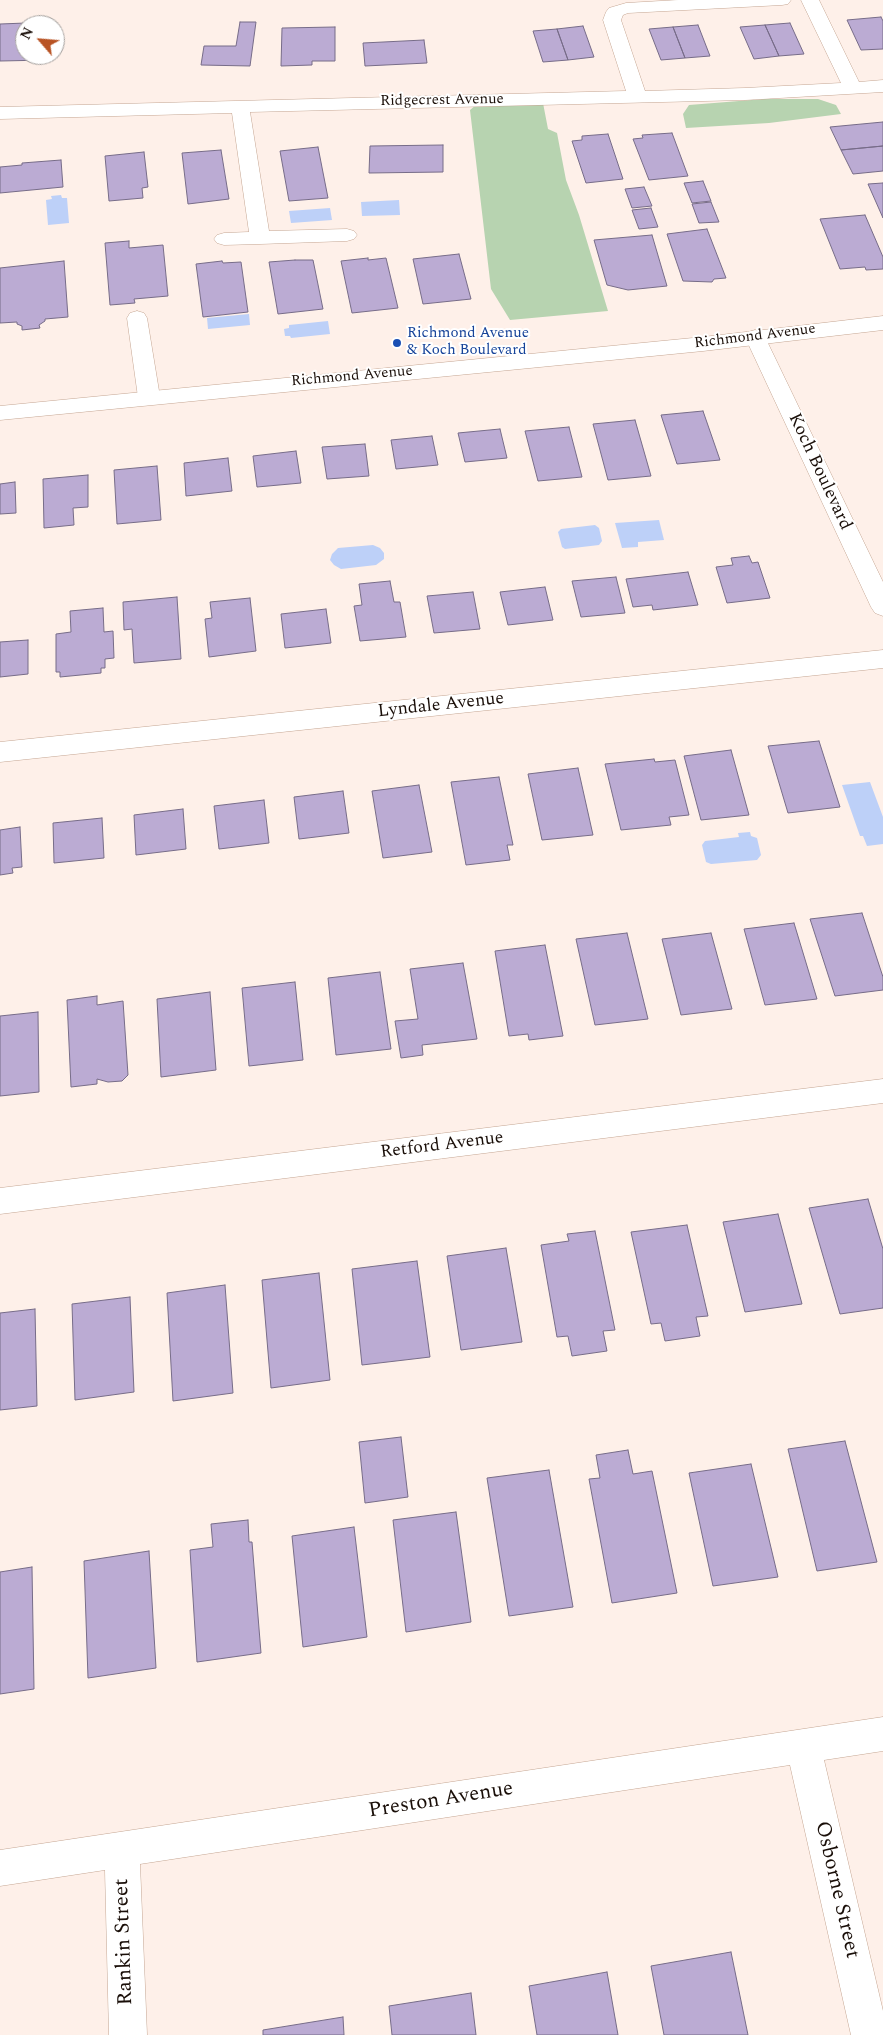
<!DOCTYPE html>
<html>
<head>
<meta charset="utf-8">
<style>
	body { margin:0 }
	#map { position:relative; width:883px; height:2035px; overflow:hidden; background:#fef0e9; font-family:Spectral,serif }
	canvas { display:block }
	.north { position:absolute; left:15px; top:15px; width:50px; height:50px; box-sizing:border-box; background:#fff; border:1px solid #a39f9c; border-radius:50%; rotate:297deg; font-size:14px; font-weight:700; line-height:20px; text-align:center; color:#190e08 }
	.north::after { content:''; display:block; margin:auto; width:18px; height:22px; background:#b85324; clip-path:polygon(50% 0,100% 100%,50% 72%,0 100%) }
</style>
</head>
<body>
<div id="map">
<canvas width="883" height="2035"></canvas>
<div class="north">N</div>
</div>
<script>
const context = document.querySelector('canvas').getContext('2d');
context.lineJoin = 'round';
function fill(path, color) {
  context.fillStyle = color;
  context.fill(path, 'evenodd');
}
function poly(rows) {
  const path = new Path2D();
  for (const r of rows) {
    path.moveTo(r[0], r[1]);
    for (let i = 2; i < r.length; i += 2) path.lineTo(r[i], r[i + 1]);
  }
  return path;
}
function trace(path, color, width, dash) {
  context.strokeStyle = color;
  context.lineWidth = width;
  context.lineCap = dash ? 'butt' : 'round';
  context.setLineDash(dash || []);
  context.stroke(path);
}
function drawText(font, color, halo, rows, align = 'center') {
  context.font = font + ' Spectral,serif';
  context.lineWidth = 4;
  context.setLineDash([]);
  context.textBaseline = 'middle';
  context.strokeStyle = halo;
  context.fillStyle = color;
  for (const [text, x, y, turn = 0] of rows) {
    context.save();
    context.translate(x, y);
    context.rotate((+turn || 0) * Math.PI / 180);
    context.textAlign = isNaN(turn) ? turn : align;
    if (halo) context.strokeText(text, 0, 0);
    context.fillText(text, 0, 0);
    context.restore();
  }
}
fill(poly([
	[764,99,818,99,836,105,841,114,769,123,686,128,683,114,689,105],
	[543,103,548,129,557,133,566,180,579,215,608,311,510,320,491,289,470,110,476,105]
]), '#b7d3b0');
fill(poly([
	[61,195,62,198,67,198,69,223,48,225,46,200,52,199,51,196],
	[399,200,400,215,362,216,361,202],
	[330,208,332,220,291,223,289,211],
	[249,314,250,325,208,329,207,318],
	[328,321,330,334,291,338,290,336,285,336,284,329,289,328,289,325],
	[659,520,664,540,638,542,638,547,622,548,615,523],
	[595,525,599,528,602,541,599,545,565,549,562,547,558,532,561,529],
	[373,545,380,548,384,553,384,559,376,565,341,569,334,565,330,560,332,554,338,548],
	[870,782,883,817,883,844,867,846,863,836,860,836,842,785],
	[750,832,751,836,757,838,761,855,757,860,711,864,706,862,702,845,705,841,739,837,738,833]
]), '#bdd0f8');
const building = poly([
	[881,17,883,21,883,49,861,50,847,20,881,17],
	[52,22,51,25,25,25,25,55,49,55,48,60,0,61,0,24,52,22],
	[240,22,256,22,250,66,201,65,204,46,236,46,240,22],
	[790,23,804,54,779,56,765,25,790,23],
	[698,25,710,56,685,58,673,27,698,25],
	[765,25,779,56,754,59,740,27,765,25],
	[583,26,594,57,568,60,557,29,583,26],
	[335,27,335,61,312,61,312,65,281,66,282,28,335,27],
	[673,27,685,58,661,60,649,29,673,27],
	[557,29,568,60,543,62,533,31,557,29],
	[424,40,427,63,365,66,363,43,424,40],
	[883,122,883,146,841,150,830,127,883,122],
	[672,133,688,176,649,180,633,139,643,138,642,135,672,133],
	[608,134,623,179,586,183,572,141,582,140,582,136,608,134],
	[443,145,443,172,369,173,370,146,443,145],
	[883,146,883,171,853,174,841,150,883,146],
	[318,147,328,198,289,201,280,151,318,147],
	[221,150,229,199,188,204,182,153,221,150],
	[144,152,148,187,142,188,143,198,109,201,105,156,144,152],
	[61,160,63,187,0,193,0,167,22,165,22,163,61,160],
	[703,181,711,201,692,203,684,183,703,181],
	[883,183,883,218,868,184,883,183],
	[644,187,652,206,632,208,625,189,644,187],
	[711,202,719,222,699,223,692,204,711,202],
	[651,208,658,227,639,229,632,210,651,208],
	[865,215,883,257,883,269,866,270,865,267,840,269,820,219,865,215],
	[707,229,726,278,714,279,712,282,683,281,667,234,707,229],
	[652,235,667,286,628,290,607,285,594,240,652,235],
	[129,241,129,248,163,245,168,296,134,299,135,303,110,305,105,243,129,241],
	[459,254,471,299,423,304,413,259,459,254],
	[368,258,368,260,386,258,398,308,352,313,341,261,368,258],
	[295,260,313,260,323,309,278,314,269,262,295,260],
	[64,261,68,317,45,319,45,321,39,325,40,328,22,330,22,326,17,324,17,322,0,323,0,268,64,261],
	[222,261,223,263,241,262,248,312,203,317,196,264,222,261],
	[703,411,720,460,677,464,661,415,703,411],
	[635,420,651,476,608,480,593,424,635,420],
	[569,427,582,477,538,481,525,431,569,427],
	[500,429,507,458,465,462,458,433,500,429],
	[432,436,438,465,396,469,391,440,432,436],
	[365,444,369,476,327,479,322,447,365,444],
	[296,451,301,483,257,487,253,456,296,451],
	[228,458,232,491,186,496,184,463,228,458],
	[157,466,161,520,117,524,114,470,157,466],
	[88,475,88,507,73,508,74,525,44,528,43,479,88,475],
	[15,482,16,513,0,514,0,484,15,482],
	[749,556,752,563,758,562,770,598,727,603,716,567,733,565,731,558,749,556],
	[688,572,698,605,653,610,652,605,633,607,626,579,688,572],
	[616,577,625,613,581,617,572,581,616,577],
	[390,581,394,602,400,602,406,637,360,641,354,606,362,605,359,584,390,581],
	[545,587,553,620,508,625,500,592,545,587],
	[473,592,480,629,434,633,427,596,473,592],
	[177,597,181,659,134,663,132,629,124,630,123,602,177,597],
	[250,598,256,651,209,657,205,619,212,618,210,602,250,598],
	[103,608,104,632,113,631,114,658,105,659,105,668,101,668,101,673,60,677,60,672,56,672,56,634,71,632,70,611,103,608],
	[326,609,331,643,285,648,281,614,326,609],
	[28,640,28,674,0,677,0,642,28,640],
	[819,741,840,807,788,813,768,746,819,741],
	[731,750,749,815,701,820,684,756,731,750],
	[654,759,655,762,675,760,689,815,669,817,671,825,621,830,605,764,654,759],
	[578,768,593,835,542,840,528,774,578,768],
	[499,777,513,845,507,845,510,860,466,865,451,782,499,777],
	[419,785,432,852,383,858,372,791,419,785],
	[343,791,349,833,299,839,294,797,343,791],
	[264,800,269,843,219,849,214,806,264,800],
	[183,809,186,849,136,855,134,815,183,809],
	[102,818,104,858,54,863,53,823,102,818],
	[20,827,22,867,12,868,13,873,0,875,0,830,20,827],
	[862,913,883,977,883,990,835,996,810,919,862,913],
	[794,923,817,999,765,1005,744,929,794,923],
	[627,933,648,1019,595,1025,576,939,627,933],
	[711,933,732,1009,681,1015,662,939,711,933],
	[545,945,563,1036,529,1040,528,1034,509,1036,495,951,545,945],
	[463,963,477,1039,422,1045,423,1055,401,1058,395,1021,418,1019,410,969,463,963],
	[380,972,391,1049,336,1055,328,978,380,972],
	[295,982,303,1060,249,1066,242,988,295,982],
	[210,992,216,1070,161,1077,157,999,210,992],
	[97,996,97,1005,123,1001,128,1075,122,1081,108,1082,97,1079,97,1084,71,1087,67,1000,97,996],
	[38,1012,39,1092,0,1096,0,1016,38,1012],
	[868,1199,883,1249,883,1308,840,1314,809,1208,868,1199],
	[778,1214,802,1304,745,1312,723,1222,778,1214],
	[687,1225,708,1316,696,1317,700,1336,665,1341,661,1323,651,1324,631,1232,687,1225],
	[595,1231,615,1330,603,1331,607,1351,572,1356,568,1336,557,1337,541,1245,569,1241,567,1234,595,1231],
	[506,1248,522,1342,461,1350,447,1256,506,1248],
	[417,1261,430,1357,362,1365,352,1269,417,1261],
	[319,1273,330,1380,271,1388,262,1280,319,1273],
	[225,1285,233,1393,173,1401,167,1293,225,1285],
	[130,1297,134,1392,75,1400,72,1304,130,1297],
	[35,1309,37,1406,0,1410,0,1313,35,1309],
	[401,1437,408,1497,365,1503,359,1442,401,1437],
	[845,1441,877,1562,817,1571,788,1449,845,1441],
	[628,1450,633,1474,652,1471,677,1593,612,1603,589,1479,600,1478,596,1455,628,1450],
	[751,1464,778,1577,713,1586,689,1473,751,1464],
	[549,1470,573,1607,509,1616,487,1478,549,1470],
	[456,1512,471,1622,406,1632,393,1520,456,1512],
	[248,1520,249,1542,252,1542,261,1653,197,1662,190,1550,213,1547,211,1524,248,1520],
	[354,1527,367,1637,303,1647,292,1536,354,1527],
	[149,1551,156,1668,88,1678,84,1561,149,1551],
	[32,1567,34,1689,0,1694,0,1572,32,1567],
	[731,1952,748,2035,664,2035,651,1966,731,1952],
	[607,1972,618,2035,537,2035,529,1986,607,1972],
	[471,1993,476,2035,392,2035,389,2006,471,1993],
	[343,2017,344,2035,263,2035,263,2030,343,2017]
]);
fill(building, '#bbabd3');
trace(building, '#776c88', 1);
const minor = poly([
	[678,0,791,0,788,4,782,5,628,13,623,15,621,20,645,91,745,88,841,83,801,0,819,0,859,82,883,80,883,92,745,100,250,112,269,231,347,229,354,231,357,235,354,239,347,241,260,244,224,245,217,243,214,239,217,235,224,233,249,232,232,113,0,119,0,107,626,91,603,20,606,12,609,8,626,3,678,0],
	[137,311,144,313,147,318,160,397,157,402,149,404,141,402,138,397,127,318,130,313,137,311],
	[755,330,762,332,765,337,883,582,883,616,875,613,871,607,745,337,748,332,755,330],
	[883,650,883,668,0,762,0,742,883,650],
	[883,1079,883,1103,0,1214,0,1188,883,1079],
	[883,1717,883,1751,824,1760,883,2011,883,2035,851,2035,790,1765,140,1864,147,2035,109,2035,105,1870,0,1886,0,1850,883,1717]
]);
const major = poly([
	[883,316,883,330,703,351,0,420,0,406,703,337,883,316]
]);
trace(minor, '#c5a693', 1);
trace(major, '#c5a693', 1);
fill(minor, '#fff');
fill(major, '#fff');
for (const [x, y, r, color] of [
	[397,343,5,"#1a4fb4"]
]) {
  const dot = new Path2D();
  dot.arc(x, y, r, 0, 2 * Math.PI);
  context.fillStyle = color;
  context.fill(dot);
  trace(dot, '#fff', 2);
}
drawText('15px', '#190e08', '#fff', [
	["Ridgecrest Avenue",442,101,-1],
	["Richmond Avenue",755,337,-7],
	["Richmond Avenue",352,377,-5]
]);
drawText('15px', '#164399', '#fff', [
	["Richmond Avenue",407,334],
	["& Koch Boulevard",407,351]
], 'left');
drawText('18px', '#190e08', '#fff', [
	["Koch Boulevard",819,472,65],
	["Lyndale Avenue",441,706,-6],
	["Retford Avenue",442,1146,-7]
]);
drawText('21px', '#190e08', '#fff', [
	["Preston Avenue",441,1801,-9],
	["Osborne Street",836,1890,77],
	["Rankin Street",125,1942,-92]
]);
</script>
</body>
</html>
